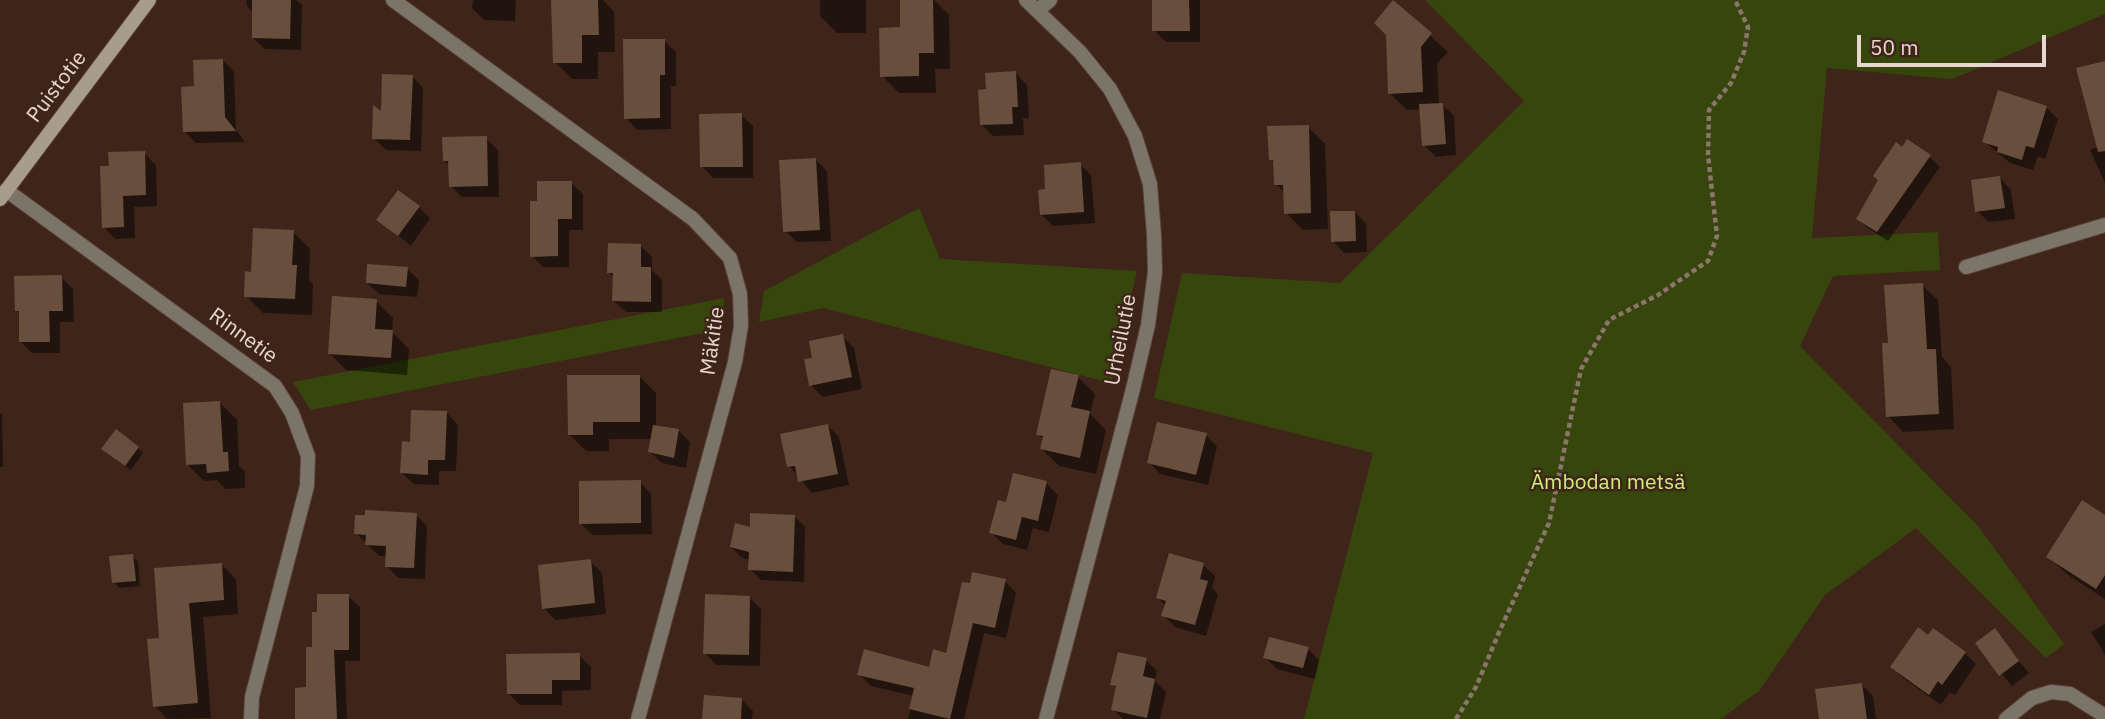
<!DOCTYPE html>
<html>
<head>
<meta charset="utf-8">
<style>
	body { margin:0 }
	#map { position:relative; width:2105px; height:719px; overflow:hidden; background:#3f2519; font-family:"IBM Plex Sans",sans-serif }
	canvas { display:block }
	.scale { position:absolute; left:1857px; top:35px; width:189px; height:32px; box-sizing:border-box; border:4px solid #e8d7cf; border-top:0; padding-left:9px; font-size:21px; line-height:24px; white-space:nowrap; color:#e8d7cf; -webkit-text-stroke:5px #3f2519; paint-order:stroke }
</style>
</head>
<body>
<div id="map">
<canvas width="2105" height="719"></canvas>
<div class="scale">50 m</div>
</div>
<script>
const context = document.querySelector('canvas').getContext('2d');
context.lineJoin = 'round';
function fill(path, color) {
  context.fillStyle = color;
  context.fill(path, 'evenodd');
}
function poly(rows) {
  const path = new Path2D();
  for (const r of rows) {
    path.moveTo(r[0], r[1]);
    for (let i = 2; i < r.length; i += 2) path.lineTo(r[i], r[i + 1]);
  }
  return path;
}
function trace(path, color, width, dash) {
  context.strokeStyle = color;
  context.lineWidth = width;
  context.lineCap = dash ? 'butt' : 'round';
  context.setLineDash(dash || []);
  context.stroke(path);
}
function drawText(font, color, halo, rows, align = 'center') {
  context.font = font + ' "IBM Plex Sans",sans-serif';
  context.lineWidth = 5;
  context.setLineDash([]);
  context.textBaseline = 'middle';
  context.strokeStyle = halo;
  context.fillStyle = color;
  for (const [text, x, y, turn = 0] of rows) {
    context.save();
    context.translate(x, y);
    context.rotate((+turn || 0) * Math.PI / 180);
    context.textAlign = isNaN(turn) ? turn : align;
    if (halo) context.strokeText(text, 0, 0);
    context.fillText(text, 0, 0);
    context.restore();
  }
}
fill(poly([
	[1425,0,2105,0,2105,14,1952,79,1827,68,1812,238,1938,232,1940,270,1833,276,1800,346,1978,526,2064,644,2046,658,1916,528,1825,595,1759,691,1721,719,1304,719,1373,453,1154,398,1182,273,1340,283,1524,101],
	[919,208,940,259,1137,271,1111,383,823,308,759,322,764,291],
	[724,298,723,329,311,410,293,382]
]), '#36460c');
fill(poly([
	[247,0,296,0,302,5,301,50,265,49,253,38,254,13,247,6],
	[473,0,516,0,515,21,484,20,472,8],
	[553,0,603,0,614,12,615,52,598,52,598,79,572,79,555,62],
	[820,0,866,0,866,33,837,33,820,16],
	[902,0,934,0,949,15,950,69,935,69,936,93,899,93,882,76,902,29],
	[1154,0,1200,0,1200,42,1166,42,1154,30],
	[1393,3,1448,52,1437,64,1439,105,1442,104,1454,116,1456,155,1436,157,1424,145,1422,109,1407,110,1389,93],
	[664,41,676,52,676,86,671,86,671,129,637,130,626,118],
	[223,60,234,72,236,130,245,142,196,143,184,131,196,88],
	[2105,62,2105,183,2090,150,2099,146],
	[1016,73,1027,85,1029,118,1023,118,1024,135,993,136,982,125,988,91],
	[412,76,423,88,421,151,386,150,374,138,383,114],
	[2046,107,2058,119,2045,159,2038,156,2033,170,2010,163,1984,141],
	[741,115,753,126,753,178,713,178,702,166],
	[1308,127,1325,144,1328,229,1303,230,1286,213,1285,193,1276,184,1275,164,1270,159],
	[486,138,498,150,499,197,462,197,451,186,450,166,444,161],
	[1903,149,1930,157,1940,167,1888,241,1868,228,1858,218],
	[144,153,156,165,157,206,134,207,135,238,115,239,104,227,110,167],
	[815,159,827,171,831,241,797,242,785,231],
	[1080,164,1091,175,1095,223,1053,226,1041,214],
	[2000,178,2011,190,2015,219,1989,222,1977,211],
	[571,183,583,194,583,230,569,230,569,267,543,267,532,256],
	[419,207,430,218,411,246,379,220],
	[1355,212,1366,224,1367,252,1344,253,1333,241],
	[293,232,310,249,309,280,313,284,312,315,263,313,246,296,253,273],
	[640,245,652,257,652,270,662,280,662,312,626,312,614,301,614,277,609,272],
	[407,269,419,280,417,297,379,294,367,283],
	[61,277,73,289,74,322,60,322,60,353,32,353,21,342,20,314,17,311],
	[1922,285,1938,300,1942,357,1951,367,1954,429,1903,432,1888,416,1890,344],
	[376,301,393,318,392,332,409,349,407,375,346,370,329,353],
	[842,336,854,348,862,389,823,397,811,385,814,359],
	[639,376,656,393,656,427,679,431,690,442,686,468,662,463,650,452,653,439,609,439,609,451,586,451,569,434],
	[1078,377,1095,394,1090,414,1106,430,1096,474,1059,466,1042,449,1044,440,1038,434],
	[220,403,237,420,239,466,245,471,245,488,225,489,217,480,204,481,187,464],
	[0,413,2,414,3,467,0,467],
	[447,413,458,425,456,471,439,471,439,485,414,484,402,473,411,444],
	[828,426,839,437,849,485,812,493,789,466],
	[1206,435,1217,447,1208,485,1160,474,1149,462],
	[138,448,143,453,131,470,109,455],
	[640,482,651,494,652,534,593,535,581,524],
	[1046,483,1058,495,1049,532,1033,528,1027,550,1003,544,991,532,1007,504],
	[416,515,427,526,425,579,398,578,387,566,387,556,379,556,356,533],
	[794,516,805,527,804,582,761,580,750,569,751,560,742,558,731,547,752,529],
	[2105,517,2105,599,2065,573,2048,556],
	[132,556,138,561,140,586,119,588,114,582],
	[590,561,602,573,606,614,555,620,544,608],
	[221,564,236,579,238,614,203,617,211,718,167,719,155,706,161,639,156,569],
	[1203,565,1215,576,1212,588,1218,594,1206,636,1175,627,1163,615,1166,606,1158,598],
	[1005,581,1016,593,1006,638,984,633,964,719,908,719,914,696,871,686,859,674,930,669,948,655],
	[348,596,360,607,360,661,345,661,347,719,297,719,307,689,314,649],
	[750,598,761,609,760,666,716,665,705,653],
	[2105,624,2105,655,2091,632],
	[1994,631,2029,673,2012,686,1977,644],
	[1929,637,1965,653,1976,664,1955,695,1950,692,1941,705,1903,678,1892,667],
	[1308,649,1319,660,1315,679,1277,669,1265,657],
	[579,655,591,667,591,690,562,691,562,705,520,705,508,693],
	[1146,660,1157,671,1155,681,1166,692,1160,719,1123,719,1113,709,1118,689,1112,684],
	[1862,685,1873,696,1876,719,1821,719],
	[741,699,753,711,752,719,704,719]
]), '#0007');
fill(poly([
	[252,0,291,0,290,39,252,38],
	[551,0,598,0,599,35,582,35,582,63,553,63],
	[900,0,933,0,934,53,919,53,919,76,880,77,879,28,900,27],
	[1152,0,1189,0,1190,31,1152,31],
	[1393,0,1432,33,1421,47,1423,92,1388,94,1386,35,1374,23],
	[623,39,665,39,665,75,660,75,660,118,624,119],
	[223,59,225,117,236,131,183,132,181,87,194,86,193,60],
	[2105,61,2105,151,2098,152,2076,68],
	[1016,71,1018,107,1012,107,1013,124,980,125,978,90,986,89,985,73],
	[382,74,413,75,410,140,372,139,373,105,381,111],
	[1998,90,2047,106,2034,148,2026,146,2022,160,1997,152,1998,147,1982,142],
	[1443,103,1446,144,1422,146,1419,104],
	[742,113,743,167,700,167,699,114],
	[1309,125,1311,213,1284,214,1283,185,1274,185,1273,160,1269,160,1267,126],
	[487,136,488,186,449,187,448,161,443,161,442,137],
	[1907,139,1931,155,1877,232,1856,219,1878,180,1873,176,1896,142,1902,147],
	[145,151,146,195,123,196,124,227,102,228,100,166,109,166,108,152],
	[816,158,820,230,783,232,779,160],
	[1081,162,1084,212,1040,215,1038,190,1045,189,1044,165],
	[2000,176,2005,208,1975,212,1971,180],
	[537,181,572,181,572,219,558,219,558,256,530,257,530,201,537,201],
	[398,190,420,206,398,236,376,220],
	[1330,211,1355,211,1356,241,1331,242],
	[253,228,294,230,292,265,297,265,295,299,244,297,245,271,251,272],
	[608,243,641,244,641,267,651,267,651,302,612,301,613,273,607,273],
	[367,264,408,267,406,287,366,283],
	[62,275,63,311,49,311,50,342,19,342,19,311,15,311,14,276],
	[1923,283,1927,349,1936,349,1939,414,1886,417,1882,343,1888,343,1884,285],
	[332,296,377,299,375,329,393,330,391,358,328,354],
	[843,334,852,377,809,386,804,359,812,358,809,341],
	[1051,369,1079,375,1071,407,1090,411,1080,458,1040,449,1043,436,1036,435],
	[567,375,640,375,640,422,593,422,593,435,568,435],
	[220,401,223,452,228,452,229,471,207,473,206,464,186,465,183,403],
	[411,410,447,411,445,460,428,460,428,475,400,473,402,441,410,442],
	[1157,422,1207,433,1196,475,1147,463],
	[828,424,838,474,798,482,795,466,787,467,780,434],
	[653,425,679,429,674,458,648,452],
	[116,429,139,447,125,466,101,449],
	[1013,473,1047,481,1038,521,1022,517,1016,540,989,533,998,500,1006,502],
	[641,480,641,523,579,524,579,481],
	[2082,500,2105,515,2105,575,2096,589,2046,557],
	[365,510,417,513,414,568,385,567,386,546,365,545,366,535,354,534,355,515,365,515],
	[750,513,795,515,793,572,748,570,749,552,730,547,735,523,750,527],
	[1169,553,1204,563,1200,579,1208,581,1195,625,1161,616,1166,601,1156,598],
	[133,554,136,581,112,583,109,556],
	[591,559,595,603,542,609,538,565],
	[222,563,224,600,189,603,198,703,153,707,147,639,159,638,154,568],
	[972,572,1006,579,995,628,973,623,950,719,909,709,914,688,857,675,864,649,929,667,933,649,946,653,962,582,970,583],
	[317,594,349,594,349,650,334,650,337,719,295,719,295,688,306,687,306,647,312,647,312,612,317,612],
	[705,594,750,596,749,655,703,654],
	[1918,627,1928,635,1933,628,1966,652,1942,685,1938,681,1929,695,1890,667],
	[1995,628,2019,661,1999,676,1975,643],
	[1269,637,1309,647,1303,668,1263,658],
	[1118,652,1147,658,1143,676,1155,679,1147,718,1111,710,1116,686,1110,685],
	[580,653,580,680,552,680,552,694,507,694,506,654],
	[1862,683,1867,719,1819,719,1815,689],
	[704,695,742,698,741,719,702,719]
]), '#684f3d');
const street = poly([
	[393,0,693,219,730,258,740,294,741,326,735,362,638,719],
	[1026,0,1080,52,1110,89,1135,136,1150,184,1154,235,1155,272,1148,325,1133,389,1046,719],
	[1038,10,1050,0],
	[6,190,275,386,292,413,308,456,307,486,252,697,251,719],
	[1966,267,2105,225],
	[2006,719,2032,698,2051,692,2070,694,2105,716]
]);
const secondary = poly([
	[0,199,149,0]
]);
trace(street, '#5a4136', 16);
trace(secondary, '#5a4136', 16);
trace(poly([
	[1456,719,1476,687,1500,630,1549,523,1581,369,1609,320,1658,295,1708,261,1717,236,1708,155,1709,110,1731,83,1744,52,1748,27,1735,0]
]), '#8c766c', 4.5, [5, 3.5]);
trace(street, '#7b7468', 14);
trace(secondary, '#a89d8a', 14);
drawText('21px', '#e8d7cf', '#3f2519', [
	["Puistotie",57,87,-53],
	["Rinnetie",243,336,36],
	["Urheilutie",1121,340,-79],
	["Mäkitie",713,341,-82]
]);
drawText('21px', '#caf078', '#3f2519', [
	["Ämbodan metsä",1608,483]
]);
</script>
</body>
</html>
